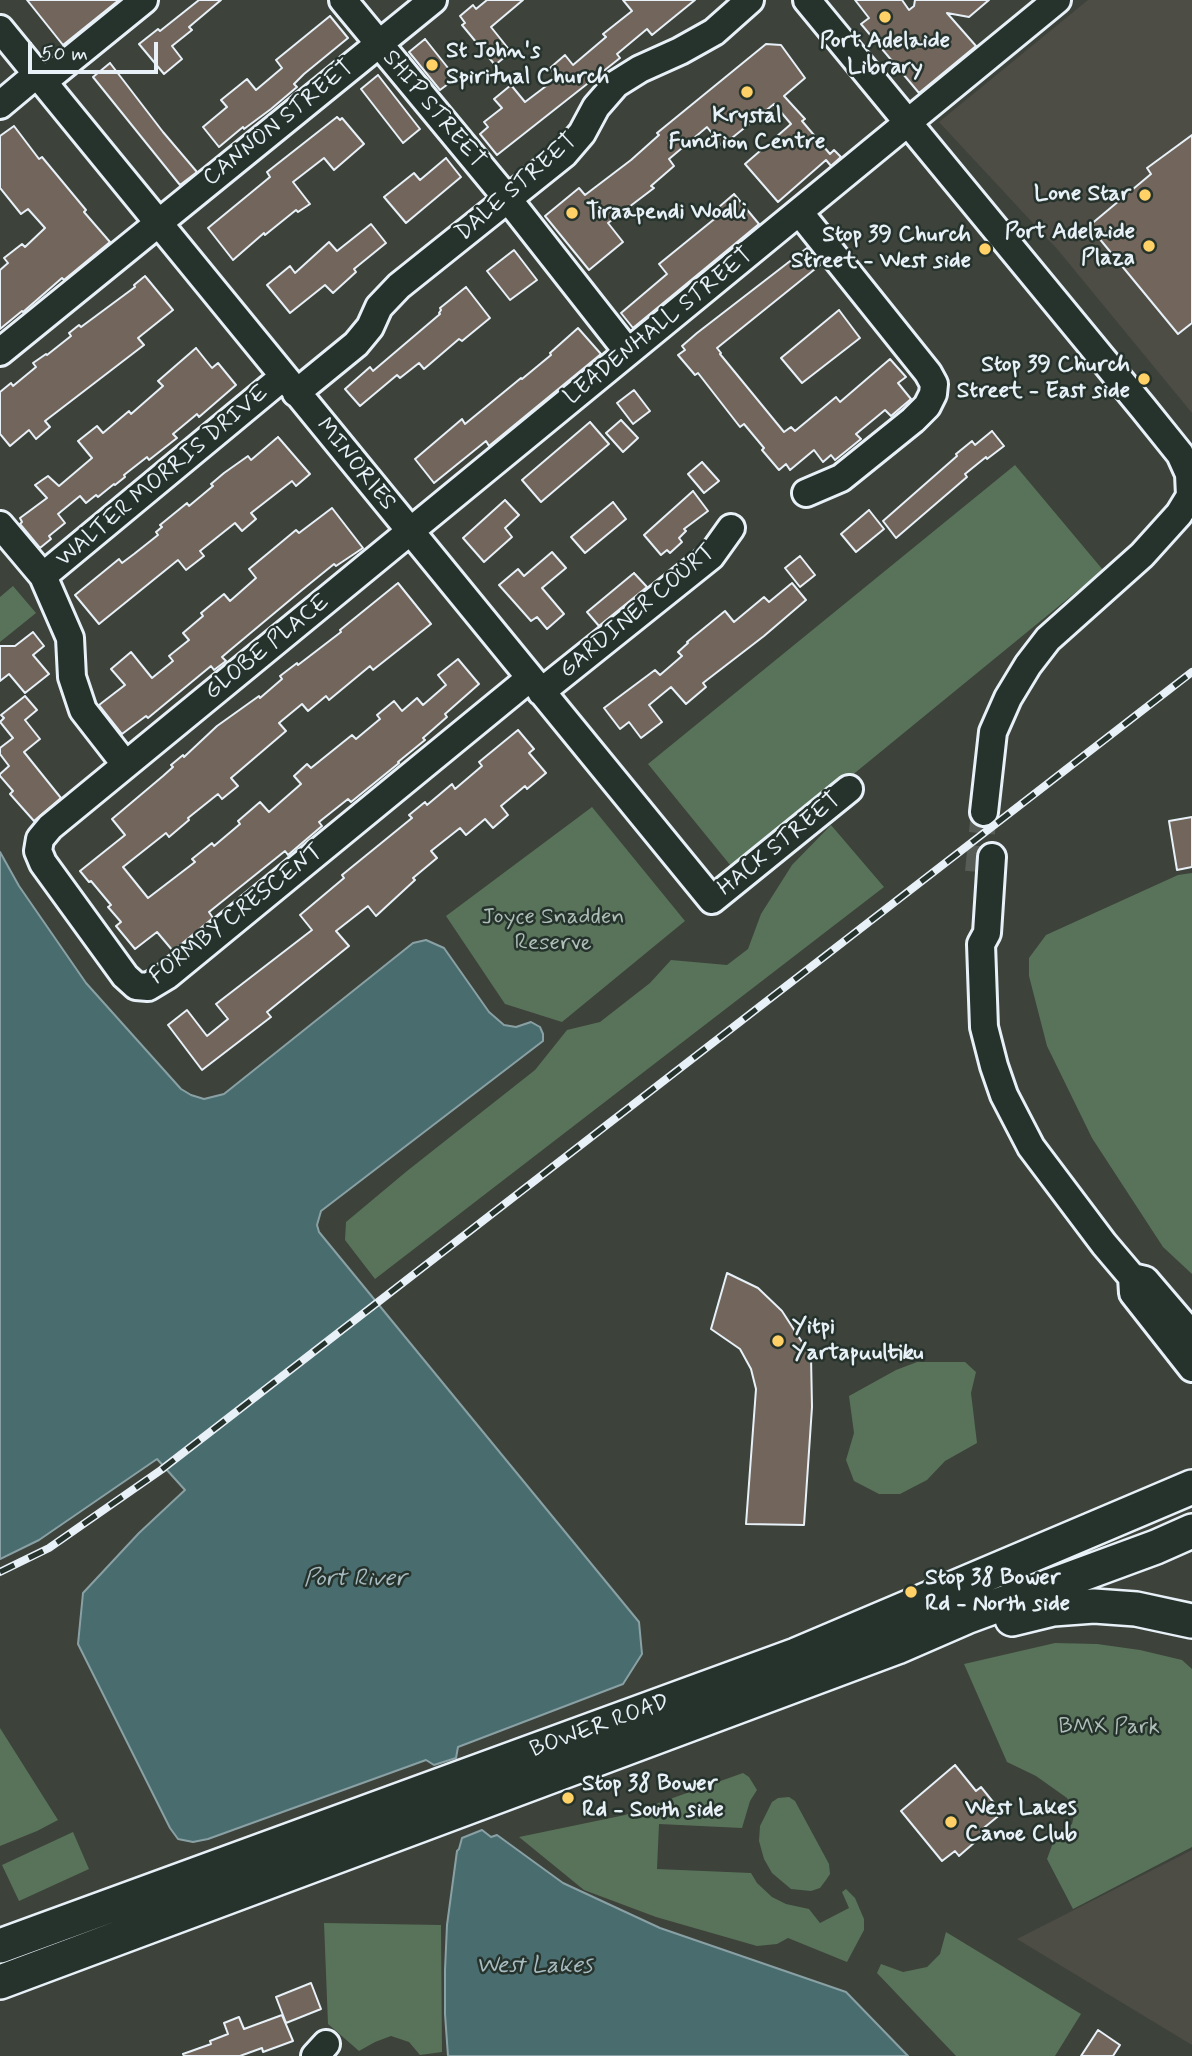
<!DOCTYPE html>
<html>
<head>
<meta charset="utf-8">
<style>
	body { margin:0 }
	#map { position:relative; width:1192px; height:2056px; overflow:hidden; background:#3d423b; font-family:Mynerve,sans-serif }
	canvas { display:block }
	.scale { position:absolute; left:28px; top:42px; width:130px; height:32px; box-sizing:border-box; border:4px solid #e8f1f8; border-top:0; padding-left:9px; font-size:21px; line-height:24px; white-space:nowrap; color:#e8f1f8; -webkit-text-stroke:5px #26332d; paint-order:stroke }
</style>
</head>
<body>
<div id="map">
<canvas width="1192" height="2056"></canvas>
<div class="scale">50 m</div>
</div>
<script>
const context = document.querySelector('canvas').getContext('2d');
context.lineJoin = 'round';
function fill(path, color) {
  context.fillStyle = color;
  context.fill(path, 'evenodd');
}
function poly(rows) {
  const path = new Path2D();
  for (const r of rows) {
    path.moveTo(r[0], r[1]);
    for (let i = 2; i < r.length; i += 2) path.lineTo(r[i], r[i + 1]);
  }
  return path;
}
function trace(path, color, width, dash) {
  context.strokeStyle = color;
  context.lineWidth = width;
  context.lineCap = dash ? 'butt' : 'round';
  context.setLineDash(dash || []);
  context.stroke(path);
}
function drawText(font, color, halo, rows, align = 'center') {
  context.font = font + ' Mynerve,sans-serif';
  context.lineWidth = 5;
  context.setLineDash([]);
  context.textBaseline = 'middle';
  context.strokeStyle = halo;
  context.fillStyle = color;
  for (const [text, x, y, turn = 0] of rows) {
    context.save();
    context.translate(x, y);
    context.rotate((+turn || 0) * Math.PI / 180);
    context.textAlign = isNaN(turn) ? turn : align;
    if (halo) context.strokeText(text, 0, 0);
    context.fillText(text, 0, 0);
    context.restore();
  }
}
fill(poly([
	[1088,0,1192,0,1192,413,1058,250,939,122],
	[1192,1850,1192,2045,1017,1939]
]), '#4d4d45');
fill(poly([
	[1015,465,1103,570,735,871,648,764],
	[13,586,36,613,0,642,0,597],
	[592,807,685,921,562,1022,505,1004,446,916],
	[831,825,884,887,375,1279,345,1240,346,1222,407,1171,535,1070,567,1030,600,1022,650,983,671,960,727,965,748,949,761,914,792,865],
	[1192,873,1192,1274,1163,1247,1092,1138,1047,1046,1029,976,1029,958,1046,935,1178,875],
	[917,1362,965,1362,976,1372,971,1393,977,1443,945,1461,927,1480,900,1494,879,1494,854,1481,846,1460,854,1433,849,1396,896,1370],
	[1055,1643,1097,1644,1140,1650,1182,1660,1192,1669,1192,1847,1073,1909,1047,1859,1054,1840,1072,1824,1075,1811,1067,1798,1036,1776,1007,1762,964,1664],
	[0,1728,58,1820,37,1831,0,1846],
	[743,1773,749,1777,757,1790,750,1801,742,1828,659,1824,657,1869,751,1873,757,1883,772,1897,786,1904,809,1909,820,1923,849,1908,842,1892,846,1889,855,1898,864,1919,864,1930,847,1962,788,1938,777,1944,757,1946,656,1917,584,1890,519,1837,625,1815],
	[789,1797,795,1801,829,1864,830,1874,826,1880,820,1888,811,1891,791,1889,772,1873,764,1859,759,1841,760,1826,772,1802,778,1798],
	[73,1832,89,1869,19,1901,2,1865],
	[324,1923,441,1925,442,2052,420,2055,409,2042,391,2036,375,2042,359,2051,328,2024],
	[946,1932,1081,2014,1055,2056,956,2056,877,1973,881,1964,903,1972,927,1967,940,1954]
]), '#587359');
const water = poly([
	[0,852,19,886,86,983,181,1089,191,1095,204,1099,224,1094,413,943,426,940,444,948,489,1012,504,1025,516,1027,531,1022,540,1027,543,1034,543,1041,321,1211,317,1225,319,1232,639,1622,642,1654,623,1684,458,1747,456,1758,434,1765,426,1760,208,1839,193,1842,178,1839,170,1828,78,1644,83,1593,139,1533,185,1490,157,1459,39,1540,0,1559,0,852],
	[482,1830,491,1837,497,1835,563,1883,660,1928,846,1992,908,2056,448,2056,445,2014,445,1970,447,1925,457,1851,459,1849,462,1838,482,1830]
]);
fill(water, '#496c6e');
trace(water, '#89a1a5', 2);
const building = poly([
	[27,0,119,0,63,45,27,0],
	[199,0,221,0,189,27,192,30,172,46,182,59,164,74,139,44,158,29,160,31,199,0],
	[487,0,523,0,491,27,511,52,495,65,462,25,465,23,460,16,473,5,476,9,487,0],
	[623,0,695,0,652,35,647,29,617,54,620,58,497,155,480,134,488,127,484,122,502,108,494,99,511,85,525,102,558,77,550,68,565,55,573,65,606,37,603,34,632,11,623,0],
	[855,0,902,0,909,10,914,6,915,0,989,0,969,17,947,13,976,46,919,93,861,24,869,18,855,0],
	[330,16,348,38,304,74,294,84,297,87,271,109,244,129,243,127,219,147,203,127,227,107,221,100,247,79,256,90,282,68,276,60,330,16],
	[425,39,456,78,440,90,409,52,425,39],
	[766,44,781,45,805,78,784,96,805,119,802,121,830,154,834,150,841,157,831,166,826,160,778,202,745,164,791,124,774,104,722,146,707,127,669,159,674,166,651,186,654,188,608,223,623,242,589,270,545,216,579,188,585,195,631,160,659,135,657,133,766,44],
	[110,63,163,132,197,172,180,185,93,77,110,63],
	[378,75,420,129,403,143,361,89,378,75],
	[337,117,340,120,342,118,364,144,334,170,324,158,293,182,310,204,298,212,296,210,265,235,264,233,233,260,208,228,270,177,267,172,337,117],
	[14,126,39,159,42,157,86,210,84,212,110,242,64,280,62,278,23,312,22,311,0,329,0,270,8,263,4,258,22,244,25,247,45,228,28,209,21,214,0,188,0,136,14,126],
	[1192,135,1192,323,1178,334,1089,226,1151,174,1147,168,1192,135],
	[446,158,461,177,406,223,384,197,414,173,420,180,446,158],
	[734,194,759,224,633,328,621,313,667,274,659,264,723,212,719,207,734,194],
	[371,224,386,243,354,269,356,272,333,293,325,285,290,313,267,285,290,266,295,273,329,242,337,251,371,224],
	[807,248,820,265,717,348,721,353,720,354,784,432,791,427,795,431,836,397,840,402,890,359,906,377,898,383,911,399,891,416,885,410,856,434,861,439,835,460,831,455,823,462,814,450,790,470,786,464,779,470,762,450,764,448,744,424,740,427,698,373,695,375,678,355,685,350,682,346,697,333,807,248],
	[514,250,537,280,510,300,487,271,514,250],
	[145,276,173,310,138,338,144,345,45,421,50,427,36,439,29,430,10,446,0,434,0,392,11,383,13,386,36,367,33,363,46,354,47,355,71,336,69,333,79,325,81,327,135,287,134,285,145,276],
	[466,287,490,318,462,341,459,339,424,369,419,363,400,378,397,375,360,406,345,389,370,367,373,371,440,314,439,313,441,310,440,308,466,287],
	[839,310,860,338,802,383,781,358,839,310],
	[578,328,601,354,489,446,486,441,434,483,415,459,462,419,465,424,521,378,522,379,551,355,550,353,578,328],
	[196,348,212,368,218,363,236,385,199,417,197,414,173,434,177,438,149,460,147,457,124,475,125,477,115,485,114,484,98,497,96,495,86,503,80,496,58,514,65,523,49,536,51,539,40,548,20,524,22,522,20,518,47,498,35,485,48,476,59,486,92,458,78,441,97,426,103,433,129,411,131,414,163,386,158,381,196,348],
	[634,390,650,411,633,424,617,403,634,390],
	[621,420,638,438,623,452,606,433,621,420],
	[590,422,609,444,541,502,522,480,590,422],
	[992,431,1004,446,987,459,986,457,965,474,967,477,896,538,883,521,957,456,956,454,972,441,975,445,992,431],
	[278,437,310,474,296,486,292,481,251,513,256,519,242,531,235,523,200,551,204,556,186,570,178,560,99,624,75,595,119,559,122,563,134,554,158,535,156,532,162,527,160,525,187,503,189,506,213,486,211,484,224,473,248,456,251,460,278,437],
	[702,462,719,481,704,493,688,474,702,462],
	[693,491,708,511,684,529,686,531,679,538,682,542,670,553,667,550,661,555,644,535,693,491],
	[505,500,519,515,505,528,512,537,484,562,463,538,505,500],
	[613,502,626,519,585,553,571,537,613,502],
	[332,508,363,548,336,566,334,564,302,590,229,651,222,657,226,661,214,670,211,666,148,718,146,716,122,734,99,705,125,685,111,669,131,652,152,678,173,661,169,656,189,640,183,633,203,616,201,613,224,594,230,601,256,578,249,569,296,530,299,533,332,508],
	[869,510,884,529,856,552,841,534,869,510],
	[552,552,566,568,542,588,564,614,547,629,537,617,531,621,499,585,518,569,524,576,552,552],
	[800,556,815,575,800,587,785,568,800,556],
	[634,573,647,587,599,626,587,612,634,573],
	[398,583,431,624,373,670,370,666,329,700,326,696,308,711,302,704,279,723,286,731,231,778,238,786,222,799,218,794,188,818,189,820,169,837,166,833,123,867,148,898,195,862,192,859,212,843,214,846,240,824,238,821,260,802,269,812,301,784,294,776,307,764,311,768,352,735,356,739,380,719,377,715,394,701,402,711,417,698,423,705,446,685,438,675,458,659,479,684,445,714,447,717,423,738,425,740,398,762,399,763,351,802,348,799,319,822,322,826,288,855,285,851,209,912,213,918,173,951,157,932,135,949,116,926,121,922,108,907,111,905,91,881,89,882,80,871,125,835,112,819,163,776,173,767,171,765,183,755,184,757,217,726,259,696,260,698,282,679,280,676,297,663,298,665,341,632,340,630,398,583],
	[792,583,806,600,764,636,703,683,706,687,686,704,671,687,649,705,662,722,641,738,629,722,620,729,604,708,655,670,660,675,682,656,678,652,688,643,687,642,725,611,734,622,764,597,769,602,792,583],
	[33,632,44,646,33,655,49,674,25,693,9,674,0,681,0,646,15,646,33,632],
	[25,696,37,710,25,720,40,739,24,752,61,798,34,821,10,794,13,791,0,776,0,774,9,766,0,754,0,748,13,738,0,722,4,718,1,715,25,696],
	[518,730,534,749,529,753,546,773,527,789,525,786,501,806,508,815,493,828,485,819,466,835,460,828,431,851,437,858,413,878,415,880,376,916,368,906,336,931,349,946,267,1012,271,1017,202,1070,168,1025,187,1010,207,1036,228,1019,216,1004,312,930,300,915,344,878,342,875,412,818,409,815,425,802,427,805,452,784,455,789,482,766,479,762,518,730],
	[1192,817,1192,867,1177,870,1169,821,1192,817],
	[727,1273,758,1288,782,1311,811,1356,812,1407,804,1525,746,1524,756,1389,751,1369,740,1349,711,1329,727,1273],
	[955,1765,976,1791,981,1787,1002,1813,980,1831,983,1835,959,1856,955,1851,942,1861,901,1811,955,1765],
	[311,1983,321,2009,286,2023,276,1997,311,1983],
	[282,2015,293,2041,263,2052,262,2048,240,2056,184,2056,183,2054,211,2044,210,2041,228,2034,224,2023,239,2017,244,2029,282,2015],
	[1098,2030,1120,2045,1113,2056,1081,2056,1098,2030]
]);
fill(building, '#72665c');
trace(building, '#e8f1f8', 2);
trace(poly([
	[978,872,984,812]
]), '#575c57', 26, [26, 13]);
const minor = poly([
	[343,0,515,208,628,352],
	[807,0,1143,408,1180,454,1189,474,1190,496,1179,514,1142,555,1048,639,1028,665,1008,698,993,732,984,812],
	[0,29,712,900,849,789],
	[43,82,144,0],
	[0,105,37,74],
	[800,213,928,373,934,384,933,394,927,406,913,420,841,478,806,493],
	[0,352,433,0],
	[296,393,356,344,370,327,379,307,399,286,564,154,582,133,596,107,616,84,640,69,680,51,714,32,750,0],
	[0,525,43,576,70,638,72,677,83,710,125,764],
	[43,576,283,377],
	[530,678,168,975,148,987,136,986,125,976,43,863,38,851,40,839,50,827,1057,0],
	[541,692,711,556,731,528],
	[992,857,987,933,981,944,984,1027,994,1066,1004,1095,1031,1147,1104,1244,1132,1277,1145,1280,1192,1335],
	[1132,1277,1133,1293,1192,1368],
	[315,2056,326,2044]
]);
const major = poly([
	[1012,1619,1053,1609,1094,1606,1136,1609,1192,1621],
	[0,1946,796,1655,1192,1487],
	[0,1982,897,1647,966,1617,1156,1547,1192,1531]
]);
trace(minor, '#e8f1f8', 32);
trace(major, '#e8f1f8', 38);
trace(minor, '#26332d', 26);
trace(major, '#26332d', 33);
const rail = poly([
	[0,1572,49,1548,161,1470,1192,672]
]);
trace(rail, '#e8f1f8', 8);
trace(rail, '#26332d', 5, [16]);
for (const [x, y, r, color] of [
	[885,17,7,"#ffd166"],
	[432,65,7,"#ffd166"],
	[747,92,7,"#ffd166"],
	[1145,195,7,"#ffd166"],
	[572,213,7,"#ffd166"],
	[1149,246,7,"#ffd166"],
	[985,249,7,"#ffd166"],
	[1144,379,7,"#ffd166"],
	[778,1341,7,"#ffd166"],
	[911,1592,7,"#ffd166"],
	[568,1798,7,"#ffd166"],
	[951,1822,7,"#ffd166"]
]) {
  const dot = new Path2D();
  dot.arc(x, y, r, 0, 2 * Math.PI);
  context.fillStyle = color;
  context.fill(dot);
  trace(dot, '#26332d', 2.5);
}
drawText('bold 23px', '#e8f1f8', '#26332d', [
	["Port Adelaide",885,42,"center"],
	["Library",885,68,"center"],
	["St John's",446,52],
	["Spiritual Church",446,78],
	["Krystal",747,117,"center"],
	["Function Centre",747,143,"center"],
	["Lone Star",1131,195,"right"],
	["Tiraapendi Wodli",586,213],
	["Port Adelaide",1135,233,"right"],
	["Plaza",1135,259,"right"],
	["Stop 39 Church",971,236,"right"],
	["Street - West side",971,262,"right"],
	["Stop 39 Church",1130,366,"right"],
	["Street - East side",1130,392,"right"],
	["Yitpi",792,1328],
	["Yartapuultiku",792,1354],
	["Stop 38 Bower",925,1579],
	["Rd - North side",925,1605],
	["Stop 38 Bower",582,1785],
	["Rd - South side",582,1811],
	["West Lakes",965,1809],
	["Canoe Club",965,1835]
], 'left');
drawText('23px', '#e8f1f8', '#26332d', [
	["SHIP STREET",433,110,50],
	["CANNON STREET",279,124,-39],
	["DALE STREET",517,188,-41],
	["LEADENHALL STREET",659,327,-39],
	["MINORIES",355,465,51],
	["WALTER MORRIS DRIVE",163,477,-40],
	["GARDINER COURT",638,612,-40],
	["GLOBE PLACE",268,648,-39],
	["HACK STREET",780,845,-39],
	["FORMBY CRESCENT",237,915,-38],
	["BOWER ROAD",600,1727,-20]
]);
drawText('23px', '#aebfb8', '#26332d', [
	["Joyce Snadden",553,918],
	["Reserve",553,944],
	["BMX Park",1109,1728]
]);
drawText('italic 24px', '#a8bcc1', '#26332d', [
	["Port River",355,1580],
	["West Lakes",534,1967]
]);
</script>
</body>
</html>
